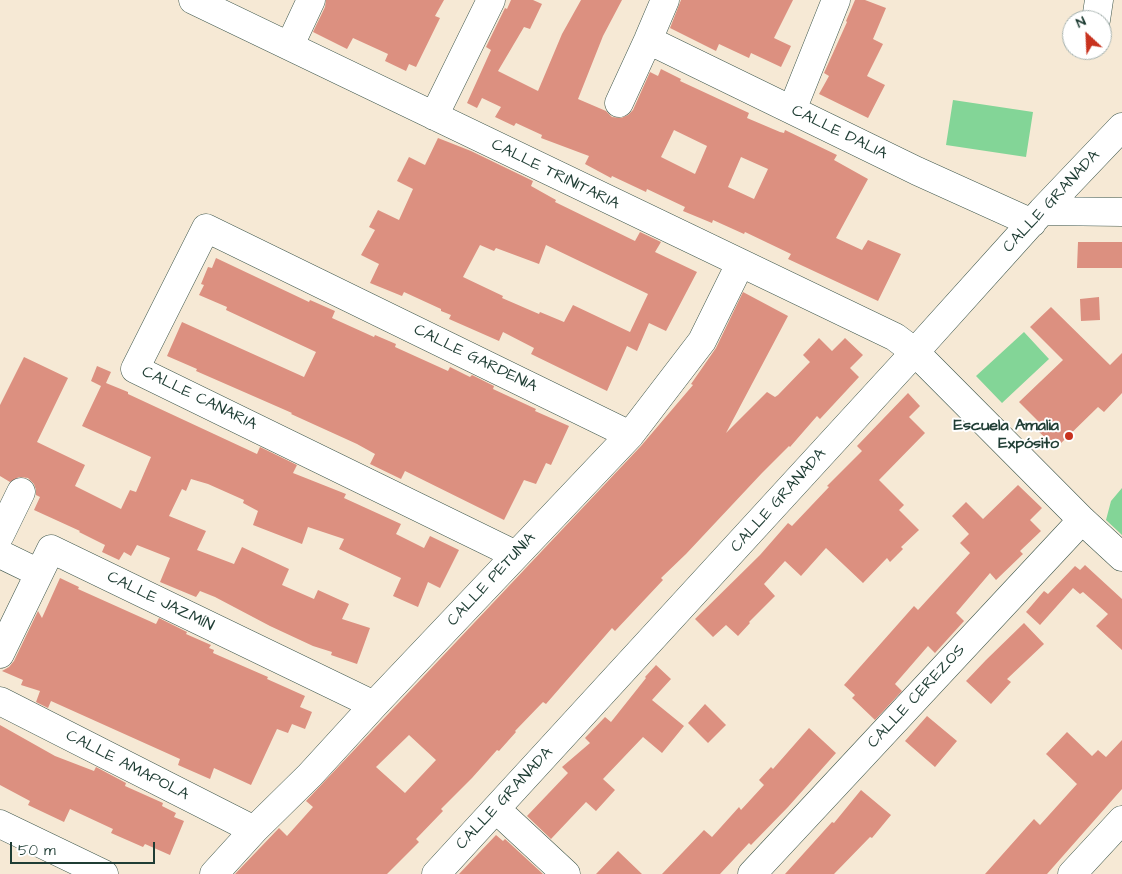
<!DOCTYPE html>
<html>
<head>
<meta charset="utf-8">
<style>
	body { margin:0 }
	#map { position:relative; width:1122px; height:874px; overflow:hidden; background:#f6e9d5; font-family:"Architects Daughter",sans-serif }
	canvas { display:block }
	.north { position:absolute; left:1062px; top:10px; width:50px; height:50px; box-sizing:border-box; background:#fff; border:1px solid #a5b1ae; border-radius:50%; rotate:335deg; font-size:14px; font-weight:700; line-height:20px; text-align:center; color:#1f3d34 }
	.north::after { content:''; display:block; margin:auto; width:18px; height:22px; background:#c8321e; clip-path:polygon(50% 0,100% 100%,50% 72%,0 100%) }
	.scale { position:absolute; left:10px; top:842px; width:145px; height:22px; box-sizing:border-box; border:2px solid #1f3d34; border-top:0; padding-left:6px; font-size:15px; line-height:18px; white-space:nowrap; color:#1f3d34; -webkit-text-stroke:4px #fff; paint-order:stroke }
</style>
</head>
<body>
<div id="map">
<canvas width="1122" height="874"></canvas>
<div class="north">N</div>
<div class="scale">50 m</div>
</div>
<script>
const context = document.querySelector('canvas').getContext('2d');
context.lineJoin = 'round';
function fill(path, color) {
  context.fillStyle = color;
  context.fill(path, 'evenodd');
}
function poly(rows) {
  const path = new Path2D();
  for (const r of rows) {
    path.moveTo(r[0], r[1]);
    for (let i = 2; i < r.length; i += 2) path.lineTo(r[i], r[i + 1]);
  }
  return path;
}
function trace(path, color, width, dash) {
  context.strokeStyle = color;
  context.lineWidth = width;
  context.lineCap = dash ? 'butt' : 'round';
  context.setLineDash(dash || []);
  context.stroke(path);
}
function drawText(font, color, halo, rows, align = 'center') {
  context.font = font + ' "Architects Daughter",sans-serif';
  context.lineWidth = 4;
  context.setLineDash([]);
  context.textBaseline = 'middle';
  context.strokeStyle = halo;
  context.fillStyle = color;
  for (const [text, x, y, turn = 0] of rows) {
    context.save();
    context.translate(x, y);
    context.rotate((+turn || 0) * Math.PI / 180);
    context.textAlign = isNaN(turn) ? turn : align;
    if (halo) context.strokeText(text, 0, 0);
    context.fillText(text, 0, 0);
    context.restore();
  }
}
fill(poly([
	[953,100,1033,112,1026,157,946,145],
	[1024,332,1049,359,1002,403,976,376],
	[1122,488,1122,535,1106,520,1111,501]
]), '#83d597');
fill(poly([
	[326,0,444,0,435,16,440,18,416,67,409,64,406,71,385,61,388,54,353,38,347,49,313,32,325,7],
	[511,0,533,0,542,4,530,29,524,27,498,71,538,91,562,34,581,0,622,0,603,36,578,99,606,111,612,117,621,118,628,115,633,110,650,72,658,76,661,69,681,79,680,81,749,113,747,118,780,132,784,133,785,130,837,155,834,160,868,179,836,238,862,250,868,240,901,254,878,301,788,259,791,254,745,232,744,234,713,220,712,223,683,211,685,207,647,189,646,192,612,176,611,178,585,164,589,156,541,138,542,135,516,123,514,126,495,117,501,107,482,98,477,108,467,103,491,50,486,47,505,8,507,9],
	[674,130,707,146,695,174,661,157],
	[741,157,768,169,754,199,728,187],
	[681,0,793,0,774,38,791,46,781,67,751,53,749,58,719,44,716,51,670,28],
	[855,0,865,0,886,8,873,39,883,44,867,76,885,85,868,118,819,94,829,76,824,73,847,22,846,21],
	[438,138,471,151,533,181,531,186,556,200,555,202,635,241,640,232,661,242,655,252,697,272,666,331,649,323,637,351,627,346,607,391,531,354,534,348,503,332,499,341,449,319,451,315,441,311,441,309,404,292,402,296,370,283,379,264,361,255,375,230,369,227,378,210,399,220,413,189,397,181,409,157,425,165],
	[480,245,494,251,496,248,539,264,546,245,648,294,630,332,573,305,564,322,540,312,539,314,502,298,503,296,463,277],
	[1078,242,1122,242,1122,268,1077,268],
	[216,258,309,302,310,300,335,311,332,318,374,337,375,335,396,344,395,347,448,371,450,367,470,377,472,375,494,386,493,389,536,409,535,411,569,426,551,465,546,463,536,484,524,480,504,520,405,471,401,479,370,464,375,454,357,444,291,414,292,413,196,371,197,369,167,356,182,322,304,377,316,352,226,310,227,307,199,295,204,285,201,284,208,267,212,268],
	[743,292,788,316,726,433,767,392,775,397,778,395,810,362,803,355,819,338,832,351,845,338,863,355,850,368,859,377,820,419,817,416,790,447,789,446,762,473,686,554,661,578,663,580,615,631,612,628,546,704,543,702,515,731,516,732,499,751,497,750,472,778,441,809,443,811,416,839,419,842,387,874,235,874,279,828,287,836,313,807,306,801,641,446,693,385,691,384,716,348],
	[409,735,436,760,405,793,376,767],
	[1099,297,1100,320,1081,321,1080,299],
	[1051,307,1110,365,1122,353,1122,393,1104,412,1098,407,1056,448,1037,430,1042,425,1019,402,1063,360,1030,327],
	[24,357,68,378,37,442,85,465,75,486,121,509,130,490,136,492,151,457,82,426,101,386,91,381,97,366,111,372,106,383,128,392,128,394,257,454,260,447,297,465,293,473,346,494,344,498,401,524,396,534,424,548,430,536,459,550,440,588,428,582,418,607,393,596,401,578,339,549,344,539,308,527,302,544,253,525,258,511,243,503,244,500,208,484,191,479,186,491,182,489,169,516,206,531,197,550,234,564,242,547,289,569,282,585,314,599,318,590,349,604,342,619,370,628,357,664,331,655,332,652,313,646,270,626,215,597,200,591,196,597,160,582,170,558,137,545,131,556,124,552,119,560,102,552,105,545,79,532,80,531,34,510,40,497,36,495,36,490,34,484,28,478,19,477,10,482,0,476,0,405],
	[908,393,920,406,909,417,925,433,879,480,904,505,899,510,919,530,901,547,903,549,890,562,887,558,863,583,826,548,801,576,785,561,764,584,775,596,749,622,750,623,738,636,726,625,713,637,695,619,760,555,788,523,792,526,829,487,827,486,862,451,857,446],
	[1018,485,1042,508,1030,520,1041,531,1020,551,1023,554,996,580,990,573,956,613,964,621,935,653,928,646,895,684,902,691,875,720,852,698,855,695,844,685,914,606,918,610,970,553,960,543,969,534,952,516,966,502,983,519],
	[1085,565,1122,599,1122,650,1096,626,1108,614,1083,592,1080,594,1073,588,1040,625,1026,612,1044,591,1048,594,1075,566,1080,570],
	[60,578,79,587,78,589,156,624,159,618,187,632,186,634,211,645,209,648,214,650,213,653,268,677,267,679,305,696,300,707,312,712,305,729,292,724,288,733,277,729,251,785,214,768,210,779,178,765,180,759,51,701,48,708,36,702,40,691,21,685,23,680,2,671,9,667,14,661,38,611,42,618],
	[1024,623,1044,644,1007,679,1011,682,991,704,966,681,986,660],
	[656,665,671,679,652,700,684,726,662,753,643,737,603,779,615,790,596,811,586,802,551,839,527,816,568,773,562,767,590,743,585,738,605,717,611,722,646,678,645,677],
	[705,704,726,725,708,743,688,723],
	[927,716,957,741,935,767,905,741],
	[0,725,55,756,94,771,96,767,126,783,125,786,163,803,162,806,176,813,174,817,184,821,170,855,145,844,143,847,111,833,113,829,70,809,64,822,28,805,30,801,0,785],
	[809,728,836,753,788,807,751,845,749,843,720,874,662,874,704,830,712,837,739,807,741,810,764,785,759,780,771,767,773,769],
	[1067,732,1092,756,1098,750,1106,757,1122,740,1122,789,1047,874,985,874,1034,819,1040,825,1077,784,1046,754],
	[861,790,891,815,872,838,870,837,834,874,785,874,832,822,834,823],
	[496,835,503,841,505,839,543,874,459,874],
	[618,851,642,874,596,874]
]), '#dc9080');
const minor = poly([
	[193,0,895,337,915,352,1082,520,1122,557],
	[1096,20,1099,0],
	[648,40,917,171,1032,223],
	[290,45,311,0],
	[619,103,648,40,665,0],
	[792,110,836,0],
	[434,116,491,0],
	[1042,211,1122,212],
	[0,535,21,492],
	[0,554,39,573],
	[516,555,135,369,206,228,630,435],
	[0,654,51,549,374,705],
	[0,701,254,830],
	[497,810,566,874],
	[0,824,104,874],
	[214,874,254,830,310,775,374,705,630,435,702,341,740,264],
	[436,874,915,352,1042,211,1122,127],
	[752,874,1082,520],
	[1072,874,1122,820]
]);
trace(minor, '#3f574c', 29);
trace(minor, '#fff', 28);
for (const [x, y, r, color] of [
	[1069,436,5,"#c8321e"]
]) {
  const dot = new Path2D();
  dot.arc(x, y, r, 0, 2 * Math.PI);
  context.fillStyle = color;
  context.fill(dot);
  trace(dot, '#fff', 2);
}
drawText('16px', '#1f3d34', '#fff', [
	["CALLE DALIA",839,133,26],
	["CALLE TRINITARIA",555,175,26],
	["CALLE GRANADA",1052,202,-47],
	["CALLE GARDENIA",475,359,26],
	["CALLE CANARIA",199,399,26],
	["CALLE GRANADA",779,501,-48],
	["CALLE PETUNIA",492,580,-47],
	["CALLE JAZMÍN",160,602,26],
	["CALLE CEREZOS",917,697,-47],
	["CALLE AMAPOLA",127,766,27],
	["CALLE GRANADA",505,799,-47]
]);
drawText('bold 16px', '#1f3d34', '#fff', [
	["Escuela Amalia",1059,427],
	["Expósito",1059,445]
], 'right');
</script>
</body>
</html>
